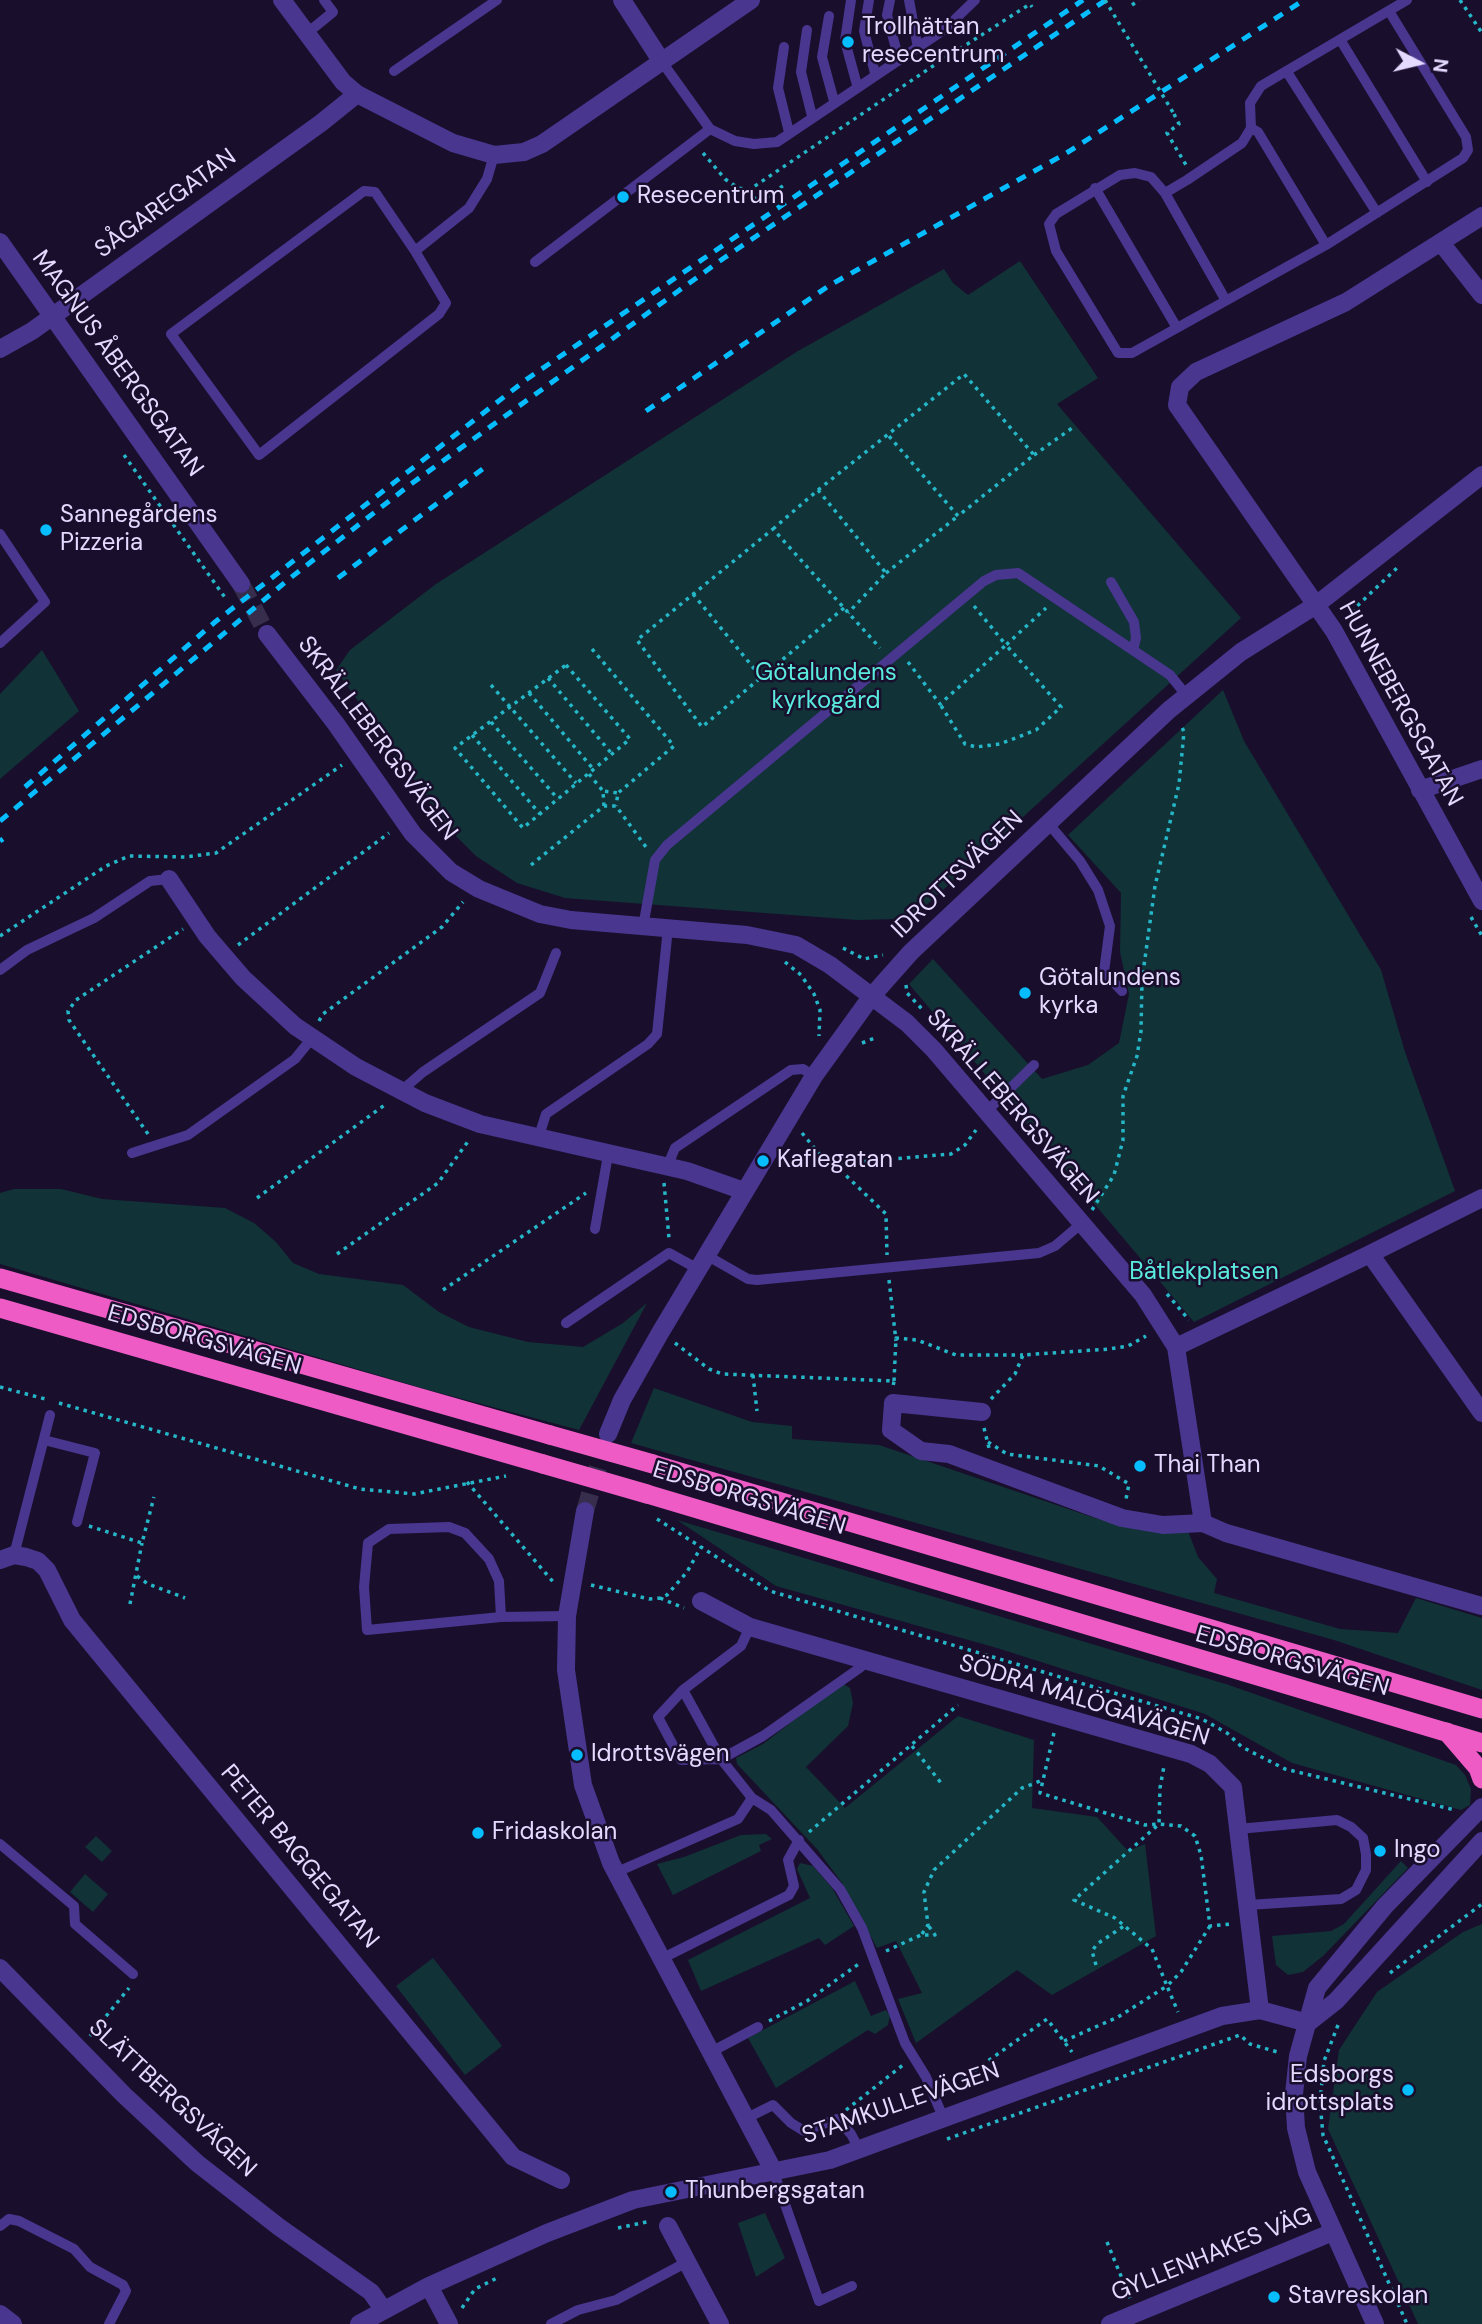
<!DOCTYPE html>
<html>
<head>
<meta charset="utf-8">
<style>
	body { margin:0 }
	#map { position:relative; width:1482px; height:2324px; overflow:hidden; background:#190f2c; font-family:"DM Sans",sans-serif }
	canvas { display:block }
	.north { position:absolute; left:1384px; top:28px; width:70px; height:70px; -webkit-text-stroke:5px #190f2c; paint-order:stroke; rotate:97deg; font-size:19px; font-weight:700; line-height:28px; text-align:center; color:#e4daff }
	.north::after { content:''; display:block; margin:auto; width:24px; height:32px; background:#e4daff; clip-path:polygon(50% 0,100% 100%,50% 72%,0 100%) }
</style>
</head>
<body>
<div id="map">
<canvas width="1482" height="2324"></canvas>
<div class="north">N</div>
</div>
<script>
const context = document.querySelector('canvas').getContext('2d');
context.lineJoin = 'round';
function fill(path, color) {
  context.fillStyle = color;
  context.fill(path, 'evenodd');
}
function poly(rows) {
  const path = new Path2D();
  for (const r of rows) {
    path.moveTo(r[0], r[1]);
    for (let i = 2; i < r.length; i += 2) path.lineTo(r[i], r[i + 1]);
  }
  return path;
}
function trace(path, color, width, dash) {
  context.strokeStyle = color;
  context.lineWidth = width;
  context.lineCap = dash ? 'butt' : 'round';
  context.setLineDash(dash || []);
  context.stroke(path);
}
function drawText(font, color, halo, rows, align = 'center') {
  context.font = font + ' "DM Sans",sans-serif';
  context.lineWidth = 5;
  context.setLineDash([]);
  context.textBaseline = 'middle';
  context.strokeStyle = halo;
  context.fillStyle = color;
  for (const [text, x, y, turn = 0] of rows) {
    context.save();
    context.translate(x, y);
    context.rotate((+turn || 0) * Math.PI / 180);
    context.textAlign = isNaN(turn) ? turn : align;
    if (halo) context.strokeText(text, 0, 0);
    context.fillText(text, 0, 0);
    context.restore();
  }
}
fill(poly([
	[1020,261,1098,378,1057,404,1241,618,920,911,895,919,858,920,565,898,517,883,476,856,448,828,336,670,350,650,436,584,798,351,944,269,953,283,968,295],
	[42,650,79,711,0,779,0,694],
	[1223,690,1244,741,1381,970,1405,1052,1455,1191,1194,1322,909,984,933,959,1042,1079,1088,1065,1119,1043,1129,994,1120,952,1121,893,1068,835],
	[14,1189,61,1189,102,1199,225,1208,254,1223,276,1242,293,1263,319,1274,403,1285,439,1312,469,1327,528,1342,583,1347,623,1323,647,1303,579,1430,425,1389,0,1264,0,1193],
	[654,1388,752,1422,792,1426,792,1439,879,1445,1098,1519,1188,1531,1198,1557,1217,1579,1214,1593,1340,1629,1398,1633,1416,1598,1482,1618,1482,1690,1334,1640,631,1443],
	[677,1520,1229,1685,1456,1765,1465,1775,1471,1789,1470,1805,1461,1810,1292,1763,1205,1714,997,1648,776,1586],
	[842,1683,850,1688,853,1703,848,1726,806,1767,845,1808,958,1716,1034,1740,1032,1808,1097,1817,1128,1851,1145,1844,1156,1936,1052,1995,1017,1970,916,2043,898,1999,922,1993,896,1941,877,1948,842,1883,817,1849,737,1764,736,1758,763,1744],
	[766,1834,772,1839,759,1845,761,1851,673,1895,657,1864,684,1857,741,1835],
	[96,1836,112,1851,102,1862,85,1847],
	[1401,1861,1408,1868,1323,1956,1303,1972,1288,1975,1276,1965,1272,1936,1331,1931,1344,1924],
	[800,1863,813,1866,832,1888,854,1926,825,1945,819,1938,701,1991,688,1960,810,1898,797,1869],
	[85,1874,108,1894,93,1912,70,1892],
	[1482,1924,1482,2324,1418,2324,1328,2129,1339,2050,1377,1992,1463,1932],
	[433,1958,502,2046,465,2075,396,1986],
	[855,1981,871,2016,886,2010,890,2015,888,2025,875,2034,868,2030,776,2088,748,2038],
	[765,2213,785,2258,756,2277,738,2223]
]), '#113237');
trace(poly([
	[241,584,267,634],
	[585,1511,607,1437]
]), '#372d4c', 18, [18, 9]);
trace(poly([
	[1460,0,1482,33],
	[1132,5,1139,0],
	[1174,114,1179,124,1167,133,1186,165],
	[703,153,725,179,738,188,749,190,933,66,1030,4,1032,7],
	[749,190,758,203,787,183],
	[124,455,226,599],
	[1034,455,1075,426],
	[818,490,964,374,1034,455,958,516,888,435],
	[773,529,818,490,886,573,848,613],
	[886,573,958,516],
	[693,594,761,677],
	[974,606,1006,645,1046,608],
	[844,608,702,727,637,640,773,529,880,648],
	[1351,621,1354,609,1399,566],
	[592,649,674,746,618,793,616,806],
	[908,662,940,704,1006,645,1061,707,1036,730,1000,744,976,747,965,744,940,704],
	[566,665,630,739,523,828,455,748,566,665],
	[548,678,612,754],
	[491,685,576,783],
	[529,693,594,770],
	[491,722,558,799],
	[472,735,540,814],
	[589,774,603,791],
	[604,806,603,791,618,793],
	[531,865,604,806,616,806,646,847],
	[1471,917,1482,936],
	[0,936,106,866,129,856,185,857,216,853,342,765],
	[238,945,389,833],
	[843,948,864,959,883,955],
	[785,962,801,975,814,994,820,1010,819,1036],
	[906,985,907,993,922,1009],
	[319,1021,323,1014,442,927,463,902],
	[862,1043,875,1038],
	[802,1133,826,1162,834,1164,951,1154,965,1145,976,1130],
	[148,1134,69,1020,68,1011,76,1000,183,929],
	[834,1164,886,1214,887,1255],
	[664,1183,669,1238],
	[257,1198,386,1104],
	[1092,1210,1114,1175,1123,1140,1123,1096,1137,1056,1141,1031,1142,980,1155,886,1179,784,1184,732,1181,725],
	[337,1254,438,1183,469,1140],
	[889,1280,896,1341],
	[443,1290,586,1193],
	[1167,1294,1189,1320],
	[675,1343,709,1369,722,1374,894,1381,893,1387],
	[753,1375,757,1411],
	[894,1381,896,1338,917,1340,956,1355,1023,1355],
	[0,1387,49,1400],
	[991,1399,1015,1374,1023,1355,1109,1349,1128,1346,1146,1336],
	[59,1403,360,1489,414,1494,506,1476],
	[984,1428,989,1448],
	[988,1442,1007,1454,1099,1466,1129,1484,1126,1499],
	[467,1482,555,1584],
	[657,1519,770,1591,1202,1719,1227,1733,1242,1747,1285,1769,1455,1810],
	[89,1526,142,1543,154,1497],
	[137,1576,148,1584,185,1598],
	[591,1585,649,1599,660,1598,667,1595,687,1572,701,1547],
	[660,1598,684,1608],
	[130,1604,142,1543],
	[1054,1733,1040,1793,1145,1825,1159,1824,1160,1788,1164,1766],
	[912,1746,941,1783],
	[809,1832,958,1705],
	[1210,1926,1181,1972,1167,1986,1152,1949,1115,1918,1074,1900,1159,1824,1181,1826,1195,1836,1201,1855,1210,1926,1231,1924],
	[922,1934,928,1925,924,1892,934,1870,1022,1788,1043,1780],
	[886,1951,921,1935,935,1935,928,1925],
	[1096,1965,1092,1951,1097,1944,1124,1926],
	[1390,1973,1482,1904],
	[769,2021,807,2001,860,1963],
	[1338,2025,1324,2061,1320,2102,1323,2135,1407,2324],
	[90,2036,129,1988],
	[1064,2041,1118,2017,1167,1986,1178,2012],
	[947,2090,1047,2019,1072,2052],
	[846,2110,903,2065],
	[947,2139,1240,2035,1250,2044,1281,2053],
	[618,2228,651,2221],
	[1107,2242,1130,2298],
	[462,2308,475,2289,497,2278]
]), '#25b7c8', 3.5, [3.5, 5]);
trace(poly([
	[851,0,845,41,857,85],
	[869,0,864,31,875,73],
	[890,0,887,15,899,60],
	[909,0,918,48],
	[1389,11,1466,137,1468,150,1463,158,1326,245,1132,353,1118,353,1056,251,1049,224,1056,214,1120,175,1135,173,1151,177,1165,193,1187,180,1242,143,1251,128,1250,103,1261,86,1407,0],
	[829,16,822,57,834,101],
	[807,30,801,72,812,116],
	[306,34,333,12,324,0],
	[1341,41,1427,182],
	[784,47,778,88,789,132],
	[662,62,710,129,735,141,754,144,777,142,945,29,975,0],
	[394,71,497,0],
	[1287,72,1377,213],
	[1251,128,1258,132,1326,245],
	[1095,188,1177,328],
	[1165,193,1225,299],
	[415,251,375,192,364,191,171,334,259,455,439,314,446,303,415,251,469,208,487,179,494,155],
	[535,262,710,129],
	[0,534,45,602,0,643],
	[1111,582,1134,622,1136,638,1133,650],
	[1048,823,1080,861,1098,890,1110,926,1104,972,1122,991],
	[643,927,655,860,667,845,984,581,996,575,1018,573,1170,675,1187,696],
	[0,970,27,950,94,918,150,881,169,879],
	[401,1091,423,1072,540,993,556,953],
	[986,1112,1034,1065],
	[538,1139,546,1114,648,1044,657,1034,668,928],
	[132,1153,188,1135,295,1059,312,1038],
	[667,1167,675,1148,791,1070,803,1069,814,1076],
	[595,1229,608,1155],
	[706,1255,748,1279,757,1280,1039,1253,1055,1246,1082,1223],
	[566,1323,669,1253,698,1269],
	[44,1440,95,1453,77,1522],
	[14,1555,50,1415],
	[501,1617,499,1581,489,1559,465,1533,449,1527,389,1529,368,1543,364,1587,367,1630,501,1617,567,1616],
	[750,1627,741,1646,683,1690,658,1717,681,1760,721,1759,752,1798,771,1810,840,1889,862,1928,905,2043,926,2077,943,2117],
	[683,1690,721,1759,763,1736,861,1667,863,1659],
	[1238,1829,1337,1820,1351,1827,1363,1838,1366,1854,1366,1870,1356,1890,1341,1899,1248,1905],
	[0,1844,74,1906,75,1924,133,1974],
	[617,1872,738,1819,752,1798],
	[663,1958,789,1895,794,1886,788,1860,799,1840],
	[711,2052,758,2027],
	[745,2119,773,2105,791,2123,804,2131,837,2119,851,2134,859,2149],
	[773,2170,819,2301,852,2286],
	[0,2226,9,2219,19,2221,74,2249,90,2267,123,2285,126,2291,109,2324],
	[551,2324,578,2310,616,2300,687,2262]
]), '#48368f', 10);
trace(poly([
	[622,0,662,62],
	[1482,216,1346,302,1196,372,1180,387,1177,405,1334,631,1482,901],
	[0,242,241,584],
	[1442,244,1482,295],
	[0,349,32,331,321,123,357,94],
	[267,634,336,724,413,834,451,872,479,889,540,914,571,920,747,935,796,945,830,965,907,1023,934,1050,1143,1295,1176,1347,1203,1523,1226,1533,1482,1606],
	[1420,790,1482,769],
	[169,879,207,936,243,978,295,1026,356,1067,425,1103,480,1124,687,1171,744,1191],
	[1370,1254,1482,1198],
	[1176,1347,1370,1254,1482,1413],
	[982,1412,893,1403,891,1430,921,1451,949,1454,1122,1518,1163,1525,1203,1523],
	[608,1434,622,1400,660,1333,814,1076,871,997,911,952,1169,710,1241,652,1316,605,1482,475],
	[585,1511,567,1616,566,1670,583,1785,611,1863,773,2170],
	[0,1560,14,1555,26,1557,38,1561,47,1570,72,1620,513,2157,561,2180],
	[701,1601,750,1627,1191,1754,1210,1764,1233,1787,1260,2010],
	[0,1968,124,2095,197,2163,279,2227,371,2292,383,2309],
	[668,2226,720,2324],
	[429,2286,449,2324],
	[0,2314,13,2324],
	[359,2324,429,2286,547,2233,633,2200,830,2160,1222,2016,1260,2010,1308,2023],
	[1110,2324,1333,2232]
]), '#48368f', 18);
trace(poly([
	[282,0,343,82,357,94,453,143,494,155,524,152,542,144,751,0],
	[1308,2023,1336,2001,1482,1841],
	[1375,2324,1307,2172,1296,2128,1294,2094,1298,2056,1317,1988,1385,1906,1482,1807]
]), '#48368f', 18);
trace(poly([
	[0,1278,550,1435],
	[0,1308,543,1464],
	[653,1464,1482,1709],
	[647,1494,1482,1743],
	[1447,1732,1478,1768,1482,1779]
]), '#ee5bc5', 19);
trace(poly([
	[646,411,830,285,1065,154,1304,0],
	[338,578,488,465],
	[25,787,215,622,527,379,1083,0],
	[0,821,289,579,411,484,724,258,1106,0],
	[0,841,3,839]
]), '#06bdff', 5, [10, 9]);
trace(poly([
	[1105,0,1174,114]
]), '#25b7c8', 3.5, [3.5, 5]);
trace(poly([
	[550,1435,653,1464],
	[543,1464,647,1494]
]), '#ee5bc5', 19);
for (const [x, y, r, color] of [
	[848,42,7,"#06bdff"],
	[623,197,7,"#06bdff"],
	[46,530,7,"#06bdff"],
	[1025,993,7,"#06bdff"],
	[763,1161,7,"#06bdff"],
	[1140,1466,7,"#06bdff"],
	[577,1755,7,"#06bdff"],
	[478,1833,7,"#06bdff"],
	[1380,1851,7,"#06bdff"],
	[1408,2090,7,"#06bdff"],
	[671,2192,7,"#06bdff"],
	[1274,2297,7,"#06bdff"]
]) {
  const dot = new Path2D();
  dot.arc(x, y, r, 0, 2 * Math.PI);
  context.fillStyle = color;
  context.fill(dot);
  trace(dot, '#190f2c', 2.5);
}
drawText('24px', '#e4daff', '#190f2c', [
	["Trollhättan",862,28],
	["resecentrum",862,56],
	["Resecentrum",637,197],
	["Sannegårdens",60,516],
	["Pizzeria",60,544],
	["Götalundens",1039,979],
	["kyrka",1039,1007],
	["Kaflegatan",777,1161],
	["Thai Than",1154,1466],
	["Idrottsvägen",591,1755],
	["Fridaskolan",492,1833],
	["Ingo",1394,1851],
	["Edsborgs",1394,2076,"right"],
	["idrottsplats",1394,2104,"right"],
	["Thunbergsgatan",685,2192],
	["Stavreskolan",1288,2297]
], 'left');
drawText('24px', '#e4daff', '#190f2c', [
	["SÅGAREGATAN",166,204,-36],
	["MAGNUS ÅBERGSGATAN",117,364,54],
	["HUNNEBERGSGATAN",1400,704,61],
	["SKRÄLLEBERGSVÄGEN",377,739,53],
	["IDROTTSVÄGEN",958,875,-44],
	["SKRÄLLEBERGSVÄGEN",1012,1107,49],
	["EDSBORGSVÄGEN",204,1341,16],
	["EDSBORGSVÄGEN",749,1499,17],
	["EDSBORGSVÄGEN",1292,1662,16],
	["SÖDRA MALÖGAVÄGEN",1084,1701,17],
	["PETER BAGGEGATAN",299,1857,50],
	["SLÄTTBERGSVÄGEN",172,2099,43],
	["STAMKULLEVÄGEN",901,2104,-19],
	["GYLLENHAKES VÄG",1212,2255,-22]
]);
drawText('24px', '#5aebde', '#190f2c', [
	["Götalundens",826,674],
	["kyrkogård",826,702],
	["Båtlekplatsen",1204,1273]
]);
</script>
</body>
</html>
